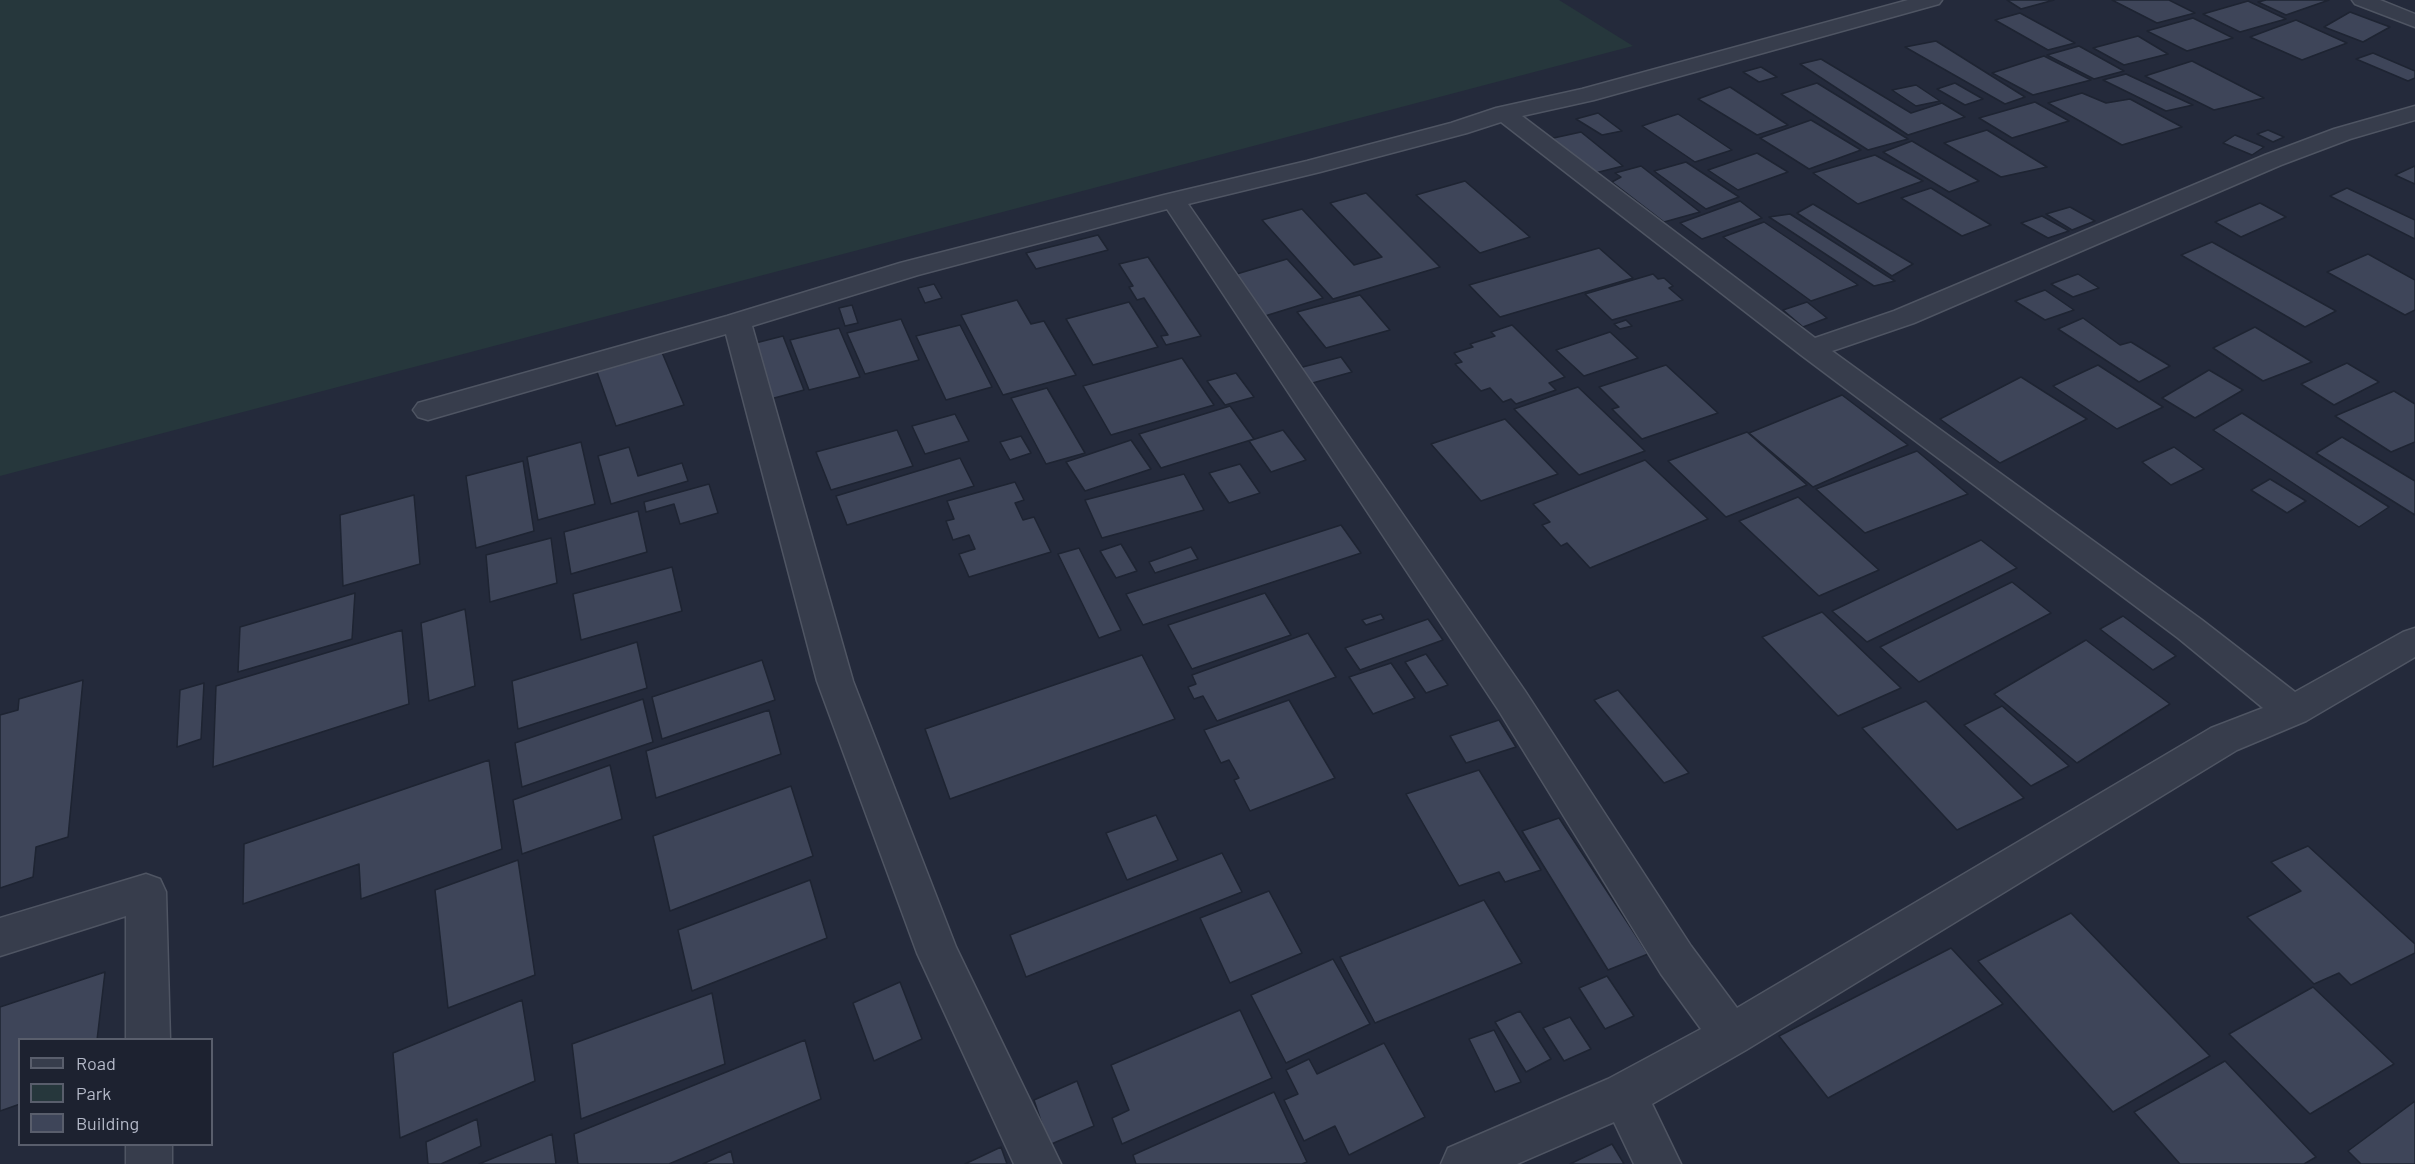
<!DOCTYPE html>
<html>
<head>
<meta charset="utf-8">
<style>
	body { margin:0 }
	#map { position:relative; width:2415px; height:1164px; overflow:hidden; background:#242a3b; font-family:Barlow,sans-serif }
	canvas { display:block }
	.legend { position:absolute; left:18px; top:1038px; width:195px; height:108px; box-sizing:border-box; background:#1d2230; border:2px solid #595e6c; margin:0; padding:8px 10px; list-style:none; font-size:18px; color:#b3b8c7 }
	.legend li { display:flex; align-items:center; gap:12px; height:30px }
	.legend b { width:30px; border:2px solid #595e6c }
</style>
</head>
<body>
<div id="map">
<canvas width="2415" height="1164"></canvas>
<ul class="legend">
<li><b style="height:8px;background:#373d4c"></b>Road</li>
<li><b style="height:16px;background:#26373c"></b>Park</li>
<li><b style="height:16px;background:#3e4559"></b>Building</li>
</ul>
</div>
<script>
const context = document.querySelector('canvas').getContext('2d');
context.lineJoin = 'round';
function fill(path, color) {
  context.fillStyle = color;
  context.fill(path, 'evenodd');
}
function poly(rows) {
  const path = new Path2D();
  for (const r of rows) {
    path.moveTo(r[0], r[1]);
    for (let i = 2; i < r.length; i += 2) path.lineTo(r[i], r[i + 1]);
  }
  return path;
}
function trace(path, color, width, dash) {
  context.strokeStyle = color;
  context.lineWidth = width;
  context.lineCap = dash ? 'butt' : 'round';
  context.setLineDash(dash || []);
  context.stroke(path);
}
fill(poly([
	[0,0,1559,0,1633,46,0,476]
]), '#26373c');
const building = poly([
	[2007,0,2054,0,2021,9,2007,0],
	[2112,0,2169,0,2195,13,2157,23,2112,0],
	[2266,0,2329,0,2286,15,2258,2,2266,0],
	[2248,1,2286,19,2240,32,2203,14,2248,1],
	[2350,12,2390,27,2363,42,2324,27,2350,12],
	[2020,13,2075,43,2048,50,1995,20,2020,13],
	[2193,18,2233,38,2187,51,2147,31,2193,18],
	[2296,20,2347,43,2302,60,2250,37,2296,20],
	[2138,36,2168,54,2124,65,2093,48,2138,36],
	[1936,41,2025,97,2005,104,1905,47,1936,41],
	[2079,46,2124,71,2094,79,2047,55,2079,46],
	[2373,53,2415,71,2415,78,2408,81,2356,59,2373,53],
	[2044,56,2091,80,2033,95,1992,73,2044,56],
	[1821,59,1911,113,1942,103,1965,117,1908,135,1800,64,1821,59],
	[2192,61,2264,98,2214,110,2145,76,2192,61],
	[1761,67,1777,77,1759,82,1743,72,1761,67],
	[2126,74,2193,105,2166,111,2103,80,2126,74],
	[1817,83,1908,139,1868,150,1781,94,1817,83],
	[1955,83,1983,99,1965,105,1937,89,1955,83],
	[1916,85,1940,101,1916,106,1892,90,1916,85],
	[1730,87,1788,125,1757,135,1698,99,1730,87],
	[2082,93,2106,103,2130,99,2182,127,2122,145,2048,103,2082,93],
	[2035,102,2069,121,2012,138,1979,118,2035,102],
	[1598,113,1622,131,1602,135,1576,119,1598,113],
	[1678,114,1732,150,1695,162,1642,126,1678,114],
	[1811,120,1861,150,1809,169,1760,138,1811,120],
	[1987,130,2047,167,2001,177,1944,143,1987,130],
	[2268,130,2284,137,2273,142,2257,134,2268,130],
	[1581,132,1623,166,1591,174,1549,139,1581,132],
	[2235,135,2264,147,2252,155,2223,143,2235,135],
	[1912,141,1979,181,1949,192,1883,152,1912,141],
	[1757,153,1788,172,1738,190,1708,170,1757,153],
	[1875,155,1923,181,1858,204,1813,173,1875,155],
	[1686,162,1739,197,1706,209,1654,171,1686,162],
	[1641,166,1700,212,1664,222,1612,182,1621,177,1615,173,1641,166],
	[2415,166,2415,184,2395,175,2415,166],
	[1465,181,1530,237,1480,253,1416,195,1465,181],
	[1931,188,1991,225,1962,236,1901,198,1931,188],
	[2347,188,2415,220,2415,239,2330,196,2347,188],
	[1366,193,1440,267,1333,299,1262,220,1302,209,1354,265,1382,257,1330,203,1366,193],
	[1740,201,1762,218,1702,239,1680,223,1740,201],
	[2260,203,2286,217,2241,237,2215,222,2260,203],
	[1813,204,1913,264,1892,276,1797,213,1813,204],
	[2070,207,2095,221,2072,230,2046,214,2070,207],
	[1790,214,1895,281,1874,286,1769,217,1790,214],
	[2042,216,2069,231,2048,238,2021,223,2042,216],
	[1764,222,1858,285,1811,301,1723,237,1764,222],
	[1098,235,1108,250,1036,269,1026,253,1098,235],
	[2212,242,2336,311,2305,327,2181,255,2212,242],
	[1599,248,1633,278,1500,317,1469,285,1599,248],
	[2368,254,2415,280,2415,310,2405,315,2327,272,2368,254],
	[1148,257,1201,336,1166,345,1161,336,1168,335,1144,298,1137,300,1129,287,1133,286,1119,264,1148,257],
	[1287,259,1323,298,1265,316,1230,276,1287,259],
	[1653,274,1658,279,1664,278,1673,286,1669,288,1683,300,1612,320,1585,294,1653,274],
	[2078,274,2099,288,2073,297,2051,284,2078,274],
	[934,284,942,298,925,303,918,288,934,284],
	[2045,290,2074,310,2045,320,2015,301,2045,290],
	[1360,295,1390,330,1326,348,1297,312,1360,295],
	[1017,300,1031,324,1044,321,1076,375,1003,395,961,315,1017,300],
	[1129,302,1158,347,1093,365,1066,319,1129,302],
	[1807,302,1827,318,1803,327,1783,310,1807,302],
	[852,305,858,323,845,326,839,308,852,305],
	[2083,318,2120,345,2131,342,2170,366,2139,382,2058,329,2083,318],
	[901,319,919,360,865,374,847,333,901,319],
	[1626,320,1632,326,1620,329,1614,324,1626,320],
	[960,325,992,387,946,400,916,336,960,325],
	[1512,325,1565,377,1549,383,1556,390,1516,404,1511,399,1503,402,1490,388,1481,391,1455,364,1462,362,1454,353,1473,347,1470,344,1495,336,1491,332,1512,325],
	[2255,327,2312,362,2263,381,2213,348,2255,327],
	[839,328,860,377,809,390,790,340,839,328],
	[1610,332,1638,358,1584,376,1556,350,1610,332],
	[783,336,804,390,752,404,732,349,783,336],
	[661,350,684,405,616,426,596,369,661,350],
	[1341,357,1352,372,1309,384,1299,368,1341,357],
	[1182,358,1214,405,1111,435,1083,386,1182,358],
	[2347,363,2379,382,2334,405,2301,384,2347,363],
	[1666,365,1718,413,1642,439,1612,409,1619,407,1599,387,1666,365],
	[2098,365,2163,407,2117,429,2053,386,2098,365],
	[2209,370,2243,390,2195,418,2162,398,2209,370],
	[1236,373,1254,397,1225,405,1207,381,1236,373],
	[2021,377,2087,419,2000,463,1940,419,2021,377],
	[1578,387,1645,451,1579,475,1514,409,1578,387],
	[1047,388,1085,453,1046,464,1011,398,1047,388],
	[2394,391,2415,404,2415,442,2391,452,2335,416,2394,391],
	[1842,395,1908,445,1813,487,1749,433,1842,395],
	[1230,406,1254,439,1161,468,1139,434,1230,406],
	[2242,413,2389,507,2359,527,2213,430,2242,413],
	[955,414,969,441,925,454,912,426,955,414],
	[1505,419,1558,474,1481,501,1431,444,1505,419],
	[897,430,913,466,831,490,816,452,897,430],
	[1283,430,1306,460,1271,472,1249,441,1283,430],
	[1747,432,1807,485,1726,517,1668,461,1747,432],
	[1021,436,1031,453,1010,460,1000,442,1021,436],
	[2342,437,2415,481,2415,515,2316,453,2342,437],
	[1131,440,1151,469,1085,491,1066,462,1131,440],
	[581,442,595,504,538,520,527,457,581,442],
	[629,447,638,476,682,463,688,481,611,504,598,456,629,447],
	[2174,447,2204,469,2171,485,2142,462,2174,447],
	[1917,451,1968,494,1865,533,1816,489,1917,451],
	[960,458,974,486,847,525,836,496,960,458],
	[1645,460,1708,519,1590,568,1567,543,1561,546,1542,525,1550,522,1533,504,1645,460],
	[523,461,534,531,476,548,466,476,523,461],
	[1240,464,1260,493,1229,503,1209,473,1240,464],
	[1184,474,1204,510,1102,538,1085,500,1184,474],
	[2270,479,2306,501,2287,513,2251,490,2270,479],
	[1015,482,1024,500,1015,503,1023,520,1034,517,1051,552,969,577,959,554,975,549,969,535,953,540,946,521,954,519,947,501,1015,482],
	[709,484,718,513,680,524,674,504,646,512,644,502,709,484],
	[414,495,420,564,343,586,340,515,414,495],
	[1798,497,1879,570,1819,596,1739,521,1798,497],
	[638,511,647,552,571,574,564,532,638,511],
	[1341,525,1361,553,1143,625,1126,594,1341,525],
	[551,538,557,583,490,602,486,555,551,538],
	[1981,540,2017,568,1867,642,1832,611,1981,540],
	[1121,544,1137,571,1116,578,1100,551,1121,544],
	[1191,547,1198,559,1155,573,1149,562,1191,547],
	[1079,548,1121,630,1099,638,1058,554,1079,548],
	[672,567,682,611,581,640,573,594,672,567],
	[2012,582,2051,613,1919,682,1880,647,2012,582],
	[355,593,352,639,238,672,240,627,355,593],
	[1265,593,1291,635,1192,669,1168,625,1265,593],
	[465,609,475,686,429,701,421,623,465,609],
	[1822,612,1901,688,1838,716,1762,637,1822,612],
	[1381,614,1384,619,1366,625,1362,620,1381,614],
	[2123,616,2176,656,2153,670,2100,629,2123,616],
	[1428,619,1443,640,1360,670,1345,648,1428,619],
	[402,630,409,704,213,767,216,686,402,630],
	[1308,633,1336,677,1217,721,1203,696,1194,699,1188,687,1196,684,1192,675,1308,633],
	[2086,640,2170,704,2077,763,1994,694,2086,640],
	[637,642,647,688,518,729,512,681,637,642],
	[1426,654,1448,685,1426,693,1405,662,1426,654],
	[1142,655,1175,719,950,799,925,729,1142,655],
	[762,660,775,700,662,739,652,697,762,660],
	[1391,663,1415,698,1373,714,1349,677,1391,663],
	[83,680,68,837,36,847,33,877,0,888,0,715,18,710,19,699,83,680],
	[204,683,201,739,177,747,180,690,204,683],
	[1618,690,1689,773,1664,783,1594,700,1618,690],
	[643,699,653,742,522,787,515,743,643,699],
	[1289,700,1335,778,1250,811,1234,780,1239,778,1229,760,1221,763,1204,730,1289,700],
	[1926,701,2024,798,1957,830,1862,728,1926,701],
	[2002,706,2069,766,2031,786,1964,725,2002,706],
	[769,710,781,754,656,798,646,751,769,710],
	[1499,720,1516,747,1466,763,1450,736,1499,720],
	[489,760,502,849,361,899,359,864,243,904,244,844,489,760],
	[610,765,622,819,522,854,513,800,610,765],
	[1479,770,1541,870,1505,882,1499,872,1459,886,1406,794,1479,770],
	[791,786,813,856,670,911,653,836,791,786],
	[1156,815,1178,860,1127,880,1106,833,1156,815],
	[1559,818,1648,954,1608,970,1522,831,1559,818],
	[2308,846,2415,944,2415,953,2351,985,2339,973,2314,984,2247,917,2301,891,2271,862,2308,846],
	[1222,853,1242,892,1026,977,1010,935,1222,853],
	[518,860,535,975,448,1008,435,890,518,860],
	[810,880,827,938,692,991,678,930,810,880],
	[1269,891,1302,953,1230,983,1200,918,1269,891],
	[1484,900,1522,963,1375,1023,1340,957,1484,900],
	[2071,913,2210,1056,2113,1112,1978,961,2071,913],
	[1951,948,2003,1004,1828,1098,1779,1036,1951,948],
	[1333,959,1370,1024,1286,1063,1251,995,1333,959],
	[105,972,97,1040,20,1040,20,1104,0,1111,0,1007,105,972],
	[1607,976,1634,1016,1605,1029,1579,988,1607,976],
	[900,982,922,1039,874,1061,853,1003,900,982],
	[2313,987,2394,1064,2310,1114,2229,1034,2313,987],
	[712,993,725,1064,581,1119,572,1044,712,993],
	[522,1000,535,1081,400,1138,393,1053,522,1000],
	[1240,1010,1272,1078,1122,1144,1112,1118,1129,1110,1111,1065,1240,1010],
	[1520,1011,1551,1059,1526,1072,1495,1022,1520,1011],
	[1570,1017,1591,1049,1564,1061,1543,1028,1570,1017],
	[1494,1030,1521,1082,1495,1092,1469,1039,1494,1030],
	[805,1040,821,1099,669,1164,578,1164,574,1134,805,1040],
	[1384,1043,1425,1117,1349,1155,1335,1126,1304,1141,1284,1100,1298,1094,1286,1070,1309,1059,1317,1074,1384,1043],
	[2225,1061,2316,1157,2304,1164,2180,1164,2134,1112,2225,1061],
	[1077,1081,1094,1126,1049,1145,1034,1100,1077,1081],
	[1274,1092,1307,1162,1302,1164,1136,1164,1133,1155,1274,1092],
	[2415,1101,2415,1164,2361,1164,2348,1151,2415,1101],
	[477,1119,481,1146,441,1164,428,1164,426,1142,477,1119],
	[552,1134,556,1164,479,1164,552,1134],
	[1612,1144,1624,1164,1570,1164,1612,1144],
	[1001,1147,1007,1164,965,1164,1001,1147],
	[731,1151,734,1164,703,1164,731,1151]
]);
fill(building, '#3e4559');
trace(building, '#1e2432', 1.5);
const street = poly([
	[1908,0,1942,0,1939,4,1594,100,1522,116,1815,338,1894,311,2265,155,2334,129,2415,106,2415,120,2350,139,2281,165,1914,323,1832,351,2202,620,2295,692,2403,632,2415,628,2415,657,2306,721,2237,750,1746,1050,1652,1104,1681,1164,1634,1164,1614,1122,1517,1164,1441,1164,1448,1148,1608,1079,1701,1029,1661,974,1499,711,1167,209,918,275,752,326,853,681,956,947,1061,1164,1014,1164,917,953,817,681,726,334,428,420,418,417,413,410,418,403,727,316,900,263,1164,195,1307,161,1451,123,1496,108,1582,89,1908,0],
	[1501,122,1801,355,2178,638,2263,708,2211,728,1737,1008,1691,946,1525,691,1188,204,1320,172,1467,133,1501,122],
	[2352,0,2380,0,2415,14,2415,27,2355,4,2352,0],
	[146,874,160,879,166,892,170,1040,126,1040,126,916,0,956,0,918,146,874],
	[126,1144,172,1144,172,1164,126,1164,126,1144]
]);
trace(street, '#4f5563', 3);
fill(street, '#373d4c');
</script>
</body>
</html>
